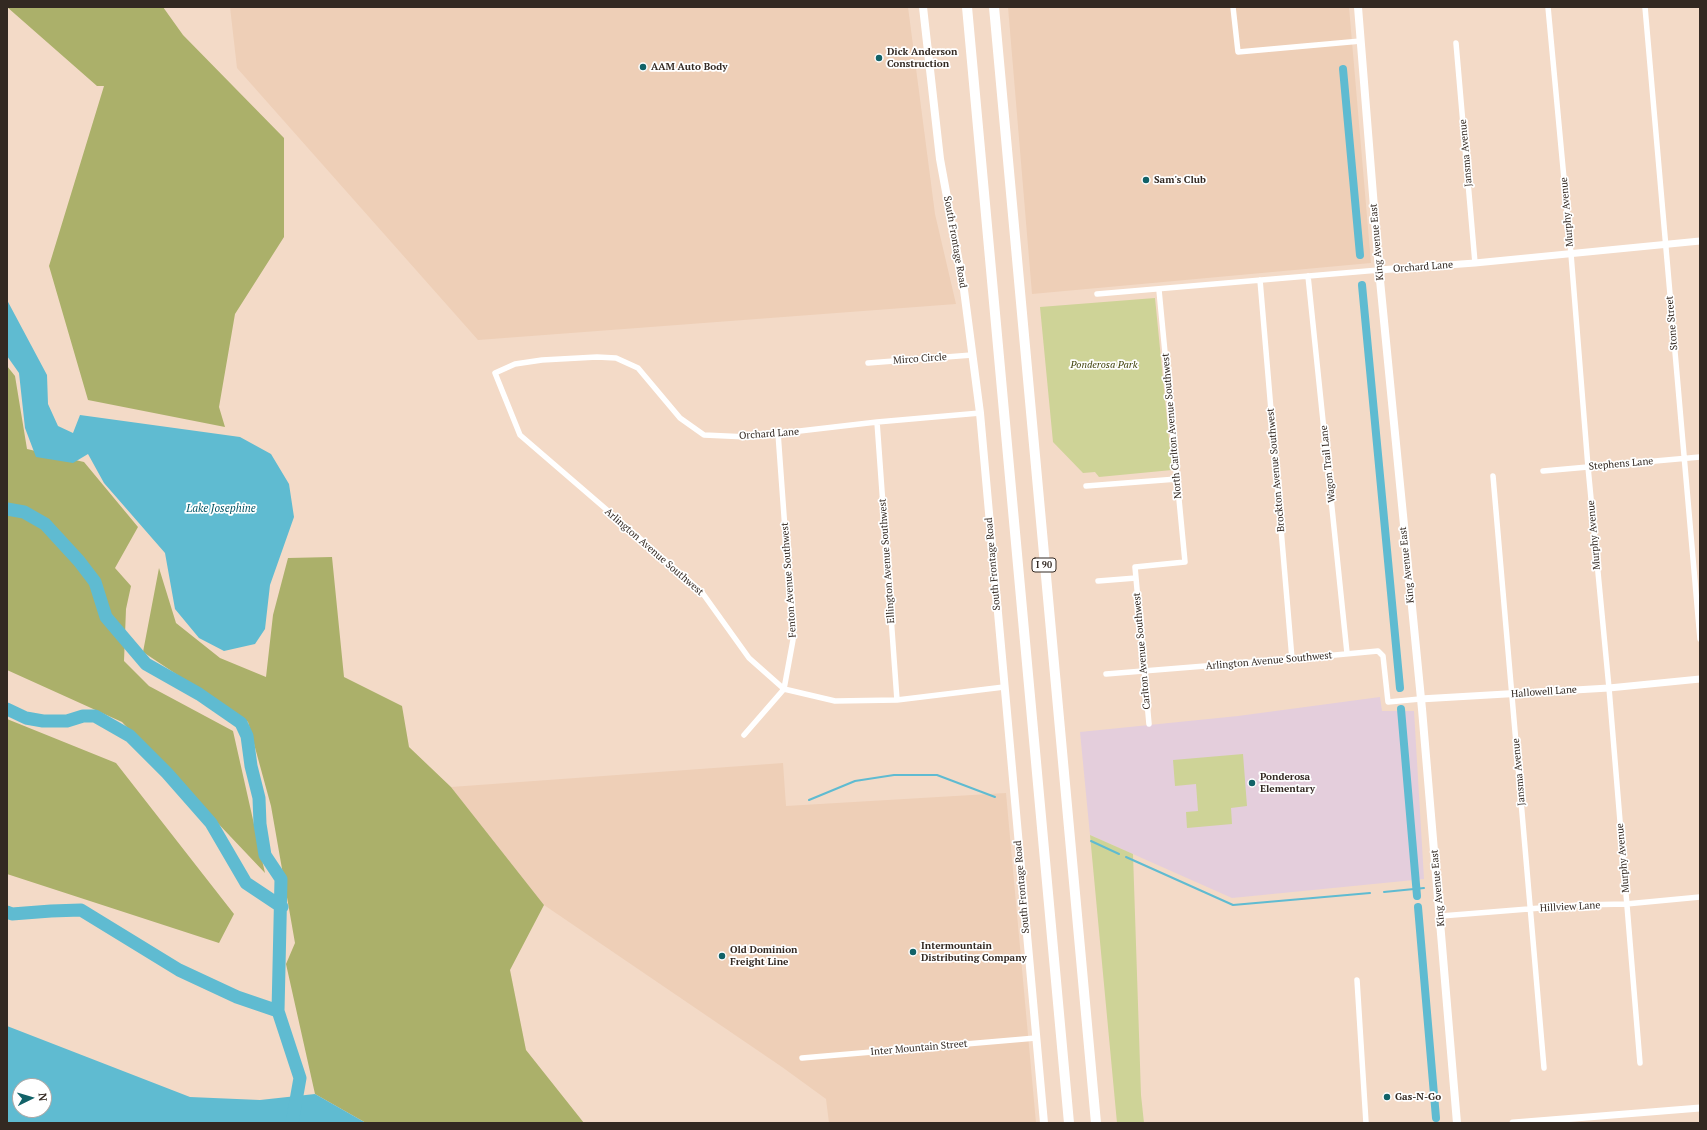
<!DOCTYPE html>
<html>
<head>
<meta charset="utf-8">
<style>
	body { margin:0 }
	#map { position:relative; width:1707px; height:1130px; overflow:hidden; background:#f3dac7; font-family:"PT Serif",serif }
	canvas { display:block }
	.frame { position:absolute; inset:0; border:8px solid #332922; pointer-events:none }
	.north { position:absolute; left:12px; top:1078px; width:40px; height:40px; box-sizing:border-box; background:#fff; border:1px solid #ada9a7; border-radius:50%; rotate:85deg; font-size:11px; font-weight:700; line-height:16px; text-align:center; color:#332922 }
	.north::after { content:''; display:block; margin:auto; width:14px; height:18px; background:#126268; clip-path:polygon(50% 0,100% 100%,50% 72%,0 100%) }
</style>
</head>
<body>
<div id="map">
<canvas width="1707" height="1130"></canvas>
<div class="frame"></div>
<div class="north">N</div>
</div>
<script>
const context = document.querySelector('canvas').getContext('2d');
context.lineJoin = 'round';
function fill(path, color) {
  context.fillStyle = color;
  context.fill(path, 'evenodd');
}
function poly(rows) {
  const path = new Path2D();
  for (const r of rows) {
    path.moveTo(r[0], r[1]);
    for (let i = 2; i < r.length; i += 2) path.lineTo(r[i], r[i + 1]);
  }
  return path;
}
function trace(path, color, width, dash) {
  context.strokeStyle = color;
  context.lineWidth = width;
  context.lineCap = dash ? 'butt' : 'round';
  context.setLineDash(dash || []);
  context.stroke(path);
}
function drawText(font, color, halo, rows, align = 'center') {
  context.font = font + ' "PT Serif",serif';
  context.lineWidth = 3.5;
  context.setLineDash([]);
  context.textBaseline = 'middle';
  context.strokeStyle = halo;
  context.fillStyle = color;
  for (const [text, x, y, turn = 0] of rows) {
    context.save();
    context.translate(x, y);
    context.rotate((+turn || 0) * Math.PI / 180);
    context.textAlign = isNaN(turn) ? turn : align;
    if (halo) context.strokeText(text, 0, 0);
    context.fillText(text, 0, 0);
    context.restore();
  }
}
fill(poly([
	[230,7,908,7,935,214,956,304,478,340,237,68],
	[1008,7,1349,7,1371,263,1032,294],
	[783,763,786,806,1006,793,1036,1123,829,1123,826,1099,782,1067,544,905,451,787]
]), '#eecfb7');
fill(poly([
	[1380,697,1382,711,1414,711,1424,879,1232,898,1090,835,1080,732,1238,716]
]), '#e4cedc');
fill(poly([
	[1155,298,1172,470,1099,477,1095,472,1083,473,1053,442,1040,307],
	[1243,754,1247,806,1231,808,1232,824,1187,828,1186,812,1198,811,1196,784,1175,786,1173,760],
	[1090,835,1133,854,1141,1095,1144,1123,1117,1123]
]), '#ced397');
fill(poly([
	[7,7,163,7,183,35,284,138,284,237,235,314,219,407,225,427,88,400,49,266,104,86,97,86],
	[7,366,15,376,27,449,84,462,138,527,115,568,131,586,126,609,124,661,149,686,233,731,265,873,122,722,7,670],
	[332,557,344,677,402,706,409,747,451,787,544,905,510,970,526,1050,584,1123,366,1123,315,1094,286,964,295,943,271,806,248,722,143,652,159,568,176,623,220,658,266,677,273,615,288,558],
	[7,719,116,763,234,914,219,943,7,874]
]), '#abb06a');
fill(poly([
	[7,300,47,375,48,404,58,426,73,433,80,415,240,437,271,454,289,484,294,517,270,585,265,629,255,644,224,651,199,638,175,609,165,553,104,483,88,454,73,463,36,457,25,428,19,373,7,356],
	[7,1026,190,1097,260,1100,315,1094,366,1123,7,1123],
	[20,1086,44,1086,44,1110,20,1110]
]), '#5fbbd1');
trace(poly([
	[809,800,855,781,894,775,937,775,995,797],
	[1091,841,1119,854],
	[1126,857,1233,905,1370,893],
	[1384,892,1424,888]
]), '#5fbbd1', 2);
trace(poly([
	[1343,69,1360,255],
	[1362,285,1400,688],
	[1401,709,1417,896],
	[1418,907,1436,1118]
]), '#5fbbd1', 8);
trace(poly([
	[7,509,24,512,45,524,79,561,95,582,106,617,146,664,199,694,241,723,247,736,251,766,259,798,260,824,265,855,281,879,278,1011,300,1078,292,1123],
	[7,709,26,718,43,721,67,721,83,716,95,716,130,736,167,773,211,823,246,883,282,907],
	[7,912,12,914,51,911,81,910,179,970,237,997,278,1011]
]), '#5fbbd1', 13);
trace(poly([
	[1233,7,1238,52,1361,41],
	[1548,7,1571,254,1588,467,1609,688,1640,1063],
	[1645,7,1700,639],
	[1456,43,1475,263],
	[1308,276,1347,653],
	[1260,280,1292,659],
	[1097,294,1379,270],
	[868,363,972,355],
	[980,413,877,422,748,437,704,435,680,418,638,368,616,358,597,357,542,360,515,364,495,373,520,435,701,591,749,658,784,689,835,701,897,700,1004,687],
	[877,422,897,700],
	[1543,471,1700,457],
	[1493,476,1544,1068],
	[1086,486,1177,479],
	[1136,578,1149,724],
	[1098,581,1136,578,1135,567,1185,562,1159,290],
	[1106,674,1292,659,1378,651,1383,656,1388,702,1420,699],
	[744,735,784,689,793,640,778,433],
	[1441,916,1578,905,1626,904,1700,897],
	[1357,980,1366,1123],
	[802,1058,1036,1038]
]), '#fff', 5.5);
trace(poly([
	[1379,270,1475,263,1700,241],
	[1420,699,1609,688,1700,679],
	[1513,1123,1700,1108]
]), '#fff', 7);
trace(poly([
	[923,7,940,159,964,290,980,413,1044,1123],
	[1358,7,1379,270,1422,709,1457,1123]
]), '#fff', 8);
trace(poly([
	[967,7,1069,1123],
	[994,7,1096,1123]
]), '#fff', 10);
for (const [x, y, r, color] of [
	[879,58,4,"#126268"],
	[643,67,4,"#126268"],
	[1146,180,4,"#126268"],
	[1252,783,4,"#126268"],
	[913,952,4,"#126268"],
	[722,956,4,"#126268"],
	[1387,1097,4,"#126268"]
]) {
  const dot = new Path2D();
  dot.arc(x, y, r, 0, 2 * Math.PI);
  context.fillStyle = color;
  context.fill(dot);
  trace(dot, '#fff', 1.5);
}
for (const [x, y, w] of [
	[1044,565,24]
]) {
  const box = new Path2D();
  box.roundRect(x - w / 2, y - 7, w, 14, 3);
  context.fillStyle = '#fff';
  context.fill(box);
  trace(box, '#332922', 1);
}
drawText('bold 9px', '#332922', null, [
	["I 90",1044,565]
]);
drawText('bold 10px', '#332922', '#fff', [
	["Dick Anderson",887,52],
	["Construction",887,64],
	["AAM Auto Body",651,67],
	["Sam's Club",1154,180],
	["Ponderosa",1260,777],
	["Elementary",1260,789],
	["Intermountain",921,946],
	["Distributing Company",921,958],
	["Old Dominion",730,950],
	["Freight Line",730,962],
	["Gas-N-Go",1395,1097]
], 'left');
drawText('10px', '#332922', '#fff', [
	["Jansma Avenue",1466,153,-95],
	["Murphy Avenue",1567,212,-95],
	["South Frontage Road",955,242,80],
	["King Avenue East",1377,242,-95],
	["Orchard Lane",1423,267,-4],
	["Stone Street",1672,323,-95],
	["Mirco Circle",920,359,-4],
	["North Carlton Avenue Southwest",1172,426,-95],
	["Orchard Lane",769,434,-4],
	["Wagon Trail Lane",1328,464,-96],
	["Stephens Lane",1621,464,-5],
	["Brockton Avenue Southwest",1276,470,-95],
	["Murphy Avenue",1594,535,-95],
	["Arlington Avenue Southwest",654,552,41],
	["Ellington Avenue Southwest",887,561,-94],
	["South Frontage Road",993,564,-95],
	["King Avenue East",1407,565,-96],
	["Fenton Avenue Southwest",789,580,-94],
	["Carlton Avenue Southwest",1142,651,-95],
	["Arlington Avenue Southwest",1269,661,-5],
	["Hallowell Lane",1544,692,-4],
	["Jansma Avenue",1519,772,-95],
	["Murphy Avenue",1623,858,-95],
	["South Frontage Road",1022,887,-95],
	["King Avenue East",1438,888,-95],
	["Hillview Lane",1570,907,-3],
	["Inter Mountain Street",919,1048,-5]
]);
drawText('italic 10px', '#43450f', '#fff', [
	["Ponderosa Park",1104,365]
]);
drawText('italic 11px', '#065868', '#fff', [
	["Lake Josephine",221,509]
]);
</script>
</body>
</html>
